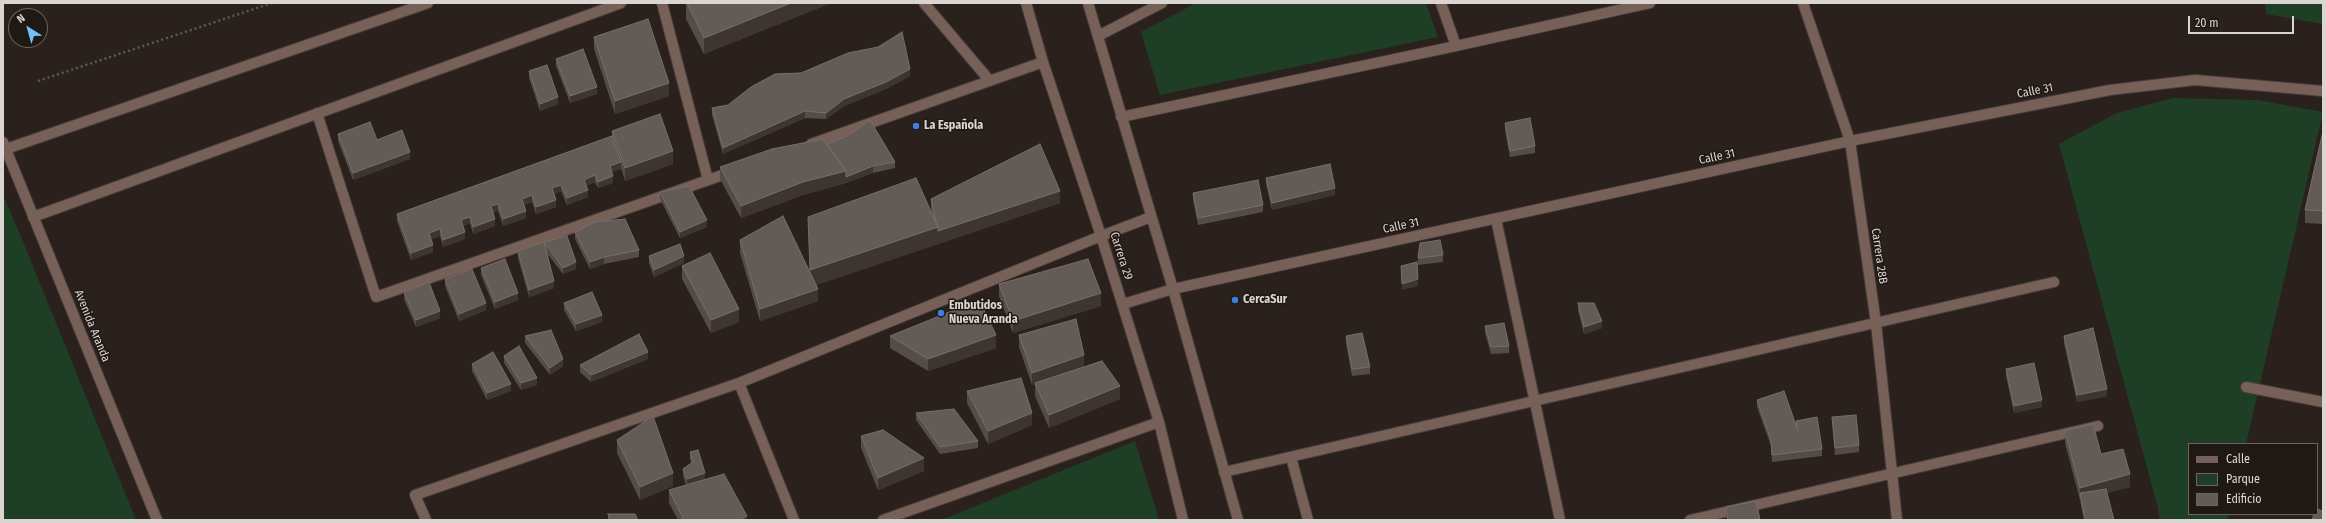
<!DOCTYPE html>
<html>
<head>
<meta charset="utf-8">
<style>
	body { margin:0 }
	#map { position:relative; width:2326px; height:523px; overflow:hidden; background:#2a211c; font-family:"Fira Sans Condensed",sans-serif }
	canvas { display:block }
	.frame { position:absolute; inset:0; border:4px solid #dbd5d2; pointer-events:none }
	.legend { position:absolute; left:2188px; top:443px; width:130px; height:72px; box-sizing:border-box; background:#201813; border:1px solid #6b645f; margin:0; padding:5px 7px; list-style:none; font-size:12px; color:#dbd5d2 }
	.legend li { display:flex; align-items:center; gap:8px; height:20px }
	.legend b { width:20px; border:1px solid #6b645f }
	.north { position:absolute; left:8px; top:8px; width:40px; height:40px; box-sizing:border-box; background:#201813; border:1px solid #6b645f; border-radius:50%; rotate:323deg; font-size:11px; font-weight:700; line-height:16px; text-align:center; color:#dbd5d2 }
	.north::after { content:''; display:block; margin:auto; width:14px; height:18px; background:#70c2f4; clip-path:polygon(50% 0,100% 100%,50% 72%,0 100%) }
	.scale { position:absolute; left:2188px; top:16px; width:106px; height:18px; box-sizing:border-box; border:2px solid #dbd5d2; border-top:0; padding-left:5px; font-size:12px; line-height:14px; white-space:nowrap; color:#dbd5d2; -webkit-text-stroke:3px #201813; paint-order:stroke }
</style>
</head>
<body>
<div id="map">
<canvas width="2326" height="523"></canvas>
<div class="frame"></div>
<ul class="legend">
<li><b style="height:5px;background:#776058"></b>Calle</li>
<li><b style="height:11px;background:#1f3e26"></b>Parque</li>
<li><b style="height:11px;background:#635b56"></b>Edificio</li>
</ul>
<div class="north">N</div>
<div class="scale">20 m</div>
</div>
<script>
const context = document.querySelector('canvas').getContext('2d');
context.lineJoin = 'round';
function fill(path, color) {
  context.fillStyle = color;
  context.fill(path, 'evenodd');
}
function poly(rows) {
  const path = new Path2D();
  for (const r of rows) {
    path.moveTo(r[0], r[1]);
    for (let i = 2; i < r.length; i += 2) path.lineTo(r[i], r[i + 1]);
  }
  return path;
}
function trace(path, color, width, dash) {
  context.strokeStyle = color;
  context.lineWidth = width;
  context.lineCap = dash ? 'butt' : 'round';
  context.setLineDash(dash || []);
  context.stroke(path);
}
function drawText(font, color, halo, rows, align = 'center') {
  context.font = font + ' "Fira Sans Condensed",sans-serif';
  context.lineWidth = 3;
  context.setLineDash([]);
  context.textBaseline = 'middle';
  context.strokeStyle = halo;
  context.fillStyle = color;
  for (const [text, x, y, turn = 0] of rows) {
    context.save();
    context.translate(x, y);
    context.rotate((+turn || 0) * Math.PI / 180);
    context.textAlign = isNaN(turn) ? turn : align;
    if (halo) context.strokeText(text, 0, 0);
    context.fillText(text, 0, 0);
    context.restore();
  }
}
fill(poly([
	[1196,3,1426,3,1438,37,1160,95,1141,32],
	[2265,3,2323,3,2323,24,2266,14],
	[2173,98,2258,100,2323,112,2246,444,2189,444,2189,514,2229,514,2228,520,2159,520,2158,508,2059,144,2117,113],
	[3,195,22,239,136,520,3,520],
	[1135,441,1159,520,941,520]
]), '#1f3e26');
const minor = poly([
	[662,3,708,180],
	[924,3,990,81],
	[1026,3,1043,62,1101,236,1159,422,1183,520],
	[1088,3,1173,289,1238,520],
	[1441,3,1456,46],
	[1803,3,1850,141,1876,323,1897,520],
	[1098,36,1162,3],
	[317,113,376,297,731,172],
	[1121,117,1456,46,1650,3],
	[3,142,157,520],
	[811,144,1043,62],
	[6,149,428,3],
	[33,217,621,3],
	[1496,219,1560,520],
	[1123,304,1173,289,1850,141,2110,90,2195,80,2323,91],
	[739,383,794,520],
	[2246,387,2323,402],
	[1291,457,1308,520],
	[1224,472,2054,282],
	[426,520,415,495,739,383,1101,236,1151,217],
	[883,520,1159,422],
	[1690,520,2098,426]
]);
trace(minor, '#463e39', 12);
trace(poly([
	[38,81,272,3]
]), '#605853', 2.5, [2, 3]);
trace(minor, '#776058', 10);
fill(poly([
	[686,3,831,3,704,54,686,19],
	[594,37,669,96,615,114,594,49],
	[556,59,597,94,570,103,556,66],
	[529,71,558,104,540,111,529,78],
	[910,76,886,89,844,106,826,119,805,118,723,154,712,115,712,108],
	[1505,123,1535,146,1535,153,1510,157,1505,130],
	[612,131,673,164,625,181,621,168,621,169,611,172,613,183,598,188,595,182,586,186,588,197,567,205,561,191,554,194,556,207,536,214,532,202,524,205,526,218,503,226,498,211,493,213,495,226,473,234,470,223,463,226,465,239,443,247,440,236,431,239,433,252,411,260,397,221,397,214,612,136],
	[2323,131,2323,224,2305,223,2305,210],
	[338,134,377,140,410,159,353,180,338,141],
	[827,144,895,162,895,168,873,173,846,183,803,195,741,218,720,179,720,167],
	[1266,178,1335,195,1272,210,1266,184],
	[660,192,707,227,680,238,660,199],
	[1193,193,1263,205,1263,212,1198,225,1193,200],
	[931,199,1060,203,816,285,818,301,760,321,740,253,740,240,810,272,808,217,931,211],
	[575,232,639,250,639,257,604,264,590,269,575,239],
	[544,242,576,269,563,274,546,252,554,288,529,297,518,258,518,251],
	[1443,255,1443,262,1418,265,1418,258],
	[649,256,684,263,654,277,649,263],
	[682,266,739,322,711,333,682,279],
	[481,268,518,300,495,309,481,275],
	[445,279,486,310,459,321,445,286],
	[999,284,1101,306,1013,333,999,296],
	[404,292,440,318,416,327,404,299],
	[564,303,602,322,576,331,564,310],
	[1578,303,1602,328,1584,334,1578,310],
	[1485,326,1509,346,1509,353,1491,354,1485,333],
	[1019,335,1084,367,1120,399,1049,428,1035,396,1035,384,1032,385,1019,347],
	[525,336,563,366,550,375,525,343],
	[890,336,996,348,928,371,890,348],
	[1346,336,1370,367,1370,374,1352,376,1346,343],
	[2064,336,2107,396,2077,402,2064,343],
	[504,356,537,385,521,390,504,363],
	[648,359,591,382,580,372,580,365],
	[472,364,511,391,487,400,472,371],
	[2006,369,2042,407,2014,413,2006,376],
	[967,391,1032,425,988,444,967,403],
	[1757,400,1796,426,1796,421,1822,449,1822,456,1772,462,1771,446,1757,407],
	[916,413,978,441,978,448,940,454,916,420],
	[1832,417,1859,445,1859,452,1835,455],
	[2065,431,2101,454,2130,487,2107,493,2114,520,2084,520,2080,500,2065,443],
	[861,436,924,471,878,490,861,448],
	[617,440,673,486,640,500,617,453],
	[690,452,705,480,747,520,678,520,669,503,669,490,686,485,683,476,683,469,691,463,690,459],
	[1726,507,1760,520,1727,520,1726,514],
	[608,514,638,520,608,520]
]), '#554c46');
fill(poly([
	[791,3,831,3,704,54,704,38],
	[910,69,910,76,886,89,844,106,826,119,826,113,844,99],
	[669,83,669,96,615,114,615,101],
	[597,87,597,94,570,103,570,96],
	[558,97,558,104,540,111,540,104],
	[805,111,805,118,723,154,723,148],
	[673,151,673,164,625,181,625,168],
	[410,152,410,159,353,180,353,173],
	[621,162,621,169,610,173,610,166],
	[873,166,873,173,846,183,803,195,741,218,741,206,803,182,846,171],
	[595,175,595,182,584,187,584,180],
	[613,176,613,183,598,188,598,182],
	[561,185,561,191,552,195,552,188],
	[1335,188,1335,195,1272,210,1272,203],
	[588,190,588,197,567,205,567,198],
	[1060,191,1060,203,938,244,810,287,810,270,938,227],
	[532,195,532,202,522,206,522,199],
	[556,200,556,207,536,214,536,207],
	[498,204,498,211,491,213,491,206],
	[526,211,526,218,503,226,503,219],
	[470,217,470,223,461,226,461,220],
	[495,219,495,226,473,234,473,227],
	[707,220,707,227,680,238,680,232],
	[440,229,440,236,429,240,429,233],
	[465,232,465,239,443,247,443,240],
	[433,245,433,252,411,260,411,253],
	[684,256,684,263,654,277,654,270],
	[604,257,604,264,590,269,590,262],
	[576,262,576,269,563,274,563,268],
	[1418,279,1418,286,1402,290,1402,284],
	[554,281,554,288,529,297,529,290],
	[818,289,818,301,760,321,760,309],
	[518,293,518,300,495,309,495,302],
	[1101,293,1101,306,1013,333,1013,321],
	[486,303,486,310,459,321,459,314],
	[739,309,739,322,711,333,711,320],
	[440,311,440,318,416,327,416,320],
	[602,315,602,322,576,331,576,324],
	[1602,321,1602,328,1584,334,1584,327],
	[996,335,996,348,928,371,928,359],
	[648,352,648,359,591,382,591,375],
	[1084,355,1084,368,1032,385,1032,373],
	[563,359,563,366,550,375,550,368],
	[537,378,537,385,521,390,521,383],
	[511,384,511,391,487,400,487,393],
	[1120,386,1120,399,1049,428,1049,415],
	[2107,389,2107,396,2077,402,2077,395],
	[2042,400,2042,407,2014,413,2014,406],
	[1032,413,1032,425,988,444,988,431],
	[924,458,924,471,878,490,878,478],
	[673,473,673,486,640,500,640,487],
	[705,473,705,480,687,486,687,479],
	[2130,474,2130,487,2081,500,2080,493,2080,488],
	[747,516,747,520,739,520]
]), '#3e352f');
const building = poly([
	[687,3,791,3,704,38,687,3],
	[648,19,669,83,615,101,594,37,648,19],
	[902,32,910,69,886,82,844,99,826,113,805,111,723,148,712,108,728,105,751,87,775,74,801,73,848,53,878,47,902,32],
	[583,49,597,87,570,96,556,59,583,49],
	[547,65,558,97,540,104,529,71,547,65],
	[660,114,673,151,625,168,612,131,660,114],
	[1530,118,1535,146,1510,151,1505,123,1530,118],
	[870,120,895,162,873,166,846,177,846,171,827,144,847,136,870,120],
	[370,122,377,140,402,130,410,152,353,173,338,134,370,122],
	[2323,131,2323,211,2305,210,2323,131],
	[612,136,621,162,610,166,613,176,598,182,595,175,584,180,588,190,567,198,561,185,552,188,556,200,536,207,532,195,522,199,526,211,503,219,498,204,491,206,495,219,473,227,470,217,461,220,465,232,443,240,440,229,429,233,433,245,411,253,397,214,612,136],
	[823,139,846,171,803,182,741,206,720,167,772,149,823,139],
	[1040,144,1060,191,938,231,938,227,936,223,931,199,1040,144],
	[1330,164,1335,188,1272,203,1266,178,1330,164],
	[916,178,938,227,810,270,808,217,916,178],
	[1258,180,1263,205,1198,218,1193,193,1258,180],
	[689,186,707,220,680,232,660,192,689,186],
	[783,216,818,289,760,309,740,240,783,216],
	[625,219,639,250,604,257,590,262,575,232,595,222,625,219],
	[567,236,576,262,563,268,544,242,567,236],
	[1440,240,1443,255,1418,258,1420,243,1440,240],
	[544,242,554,281,529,290,518,251,544,242],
	[680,244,684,256,654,270,649,256,680,244],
	[710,253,739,309,711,320,682,266,710,253],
	[505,259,518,293,495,302,481,268,505,259],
	[1088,259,1101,293,1013,321,999,284,1088,259],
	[1417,262,1418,279,1402,284,1401,266,1417,262],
	[472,269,486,303,459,314,445,279,472,269],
	[429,282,440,311,416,320,404,292,429,282],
	[592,292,602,315,576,324,564,303,592,292],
	[979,300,996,335,928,359,890,336,979,300],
	[1578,303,1594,303,1602,321,1584,327,1578,303],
	[1076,319,1084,355,1032,373,1019,335,1076,319],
	[1504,323,1509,346,1491,347,1485,326,1504,323],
	[2093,328,2107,389,2077,395,2064,336,2093,328],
	[551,330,563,359,550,368,525,336,551,330],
	[1362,333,1370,367,1352,369,1346,336,1362,333],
	[639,334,648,352,591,375,580,365,639,334],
	[519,346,537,378,521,383,504,356,519,346],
	[493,352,511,384,487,393,472,364,493,352],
	[1102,361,1120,386,1049,415,1035,383,1102,361],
	[2034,363,2042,400,2014,406,2006,369,2034,363],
	[1021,378,1032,413,988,431,967,391,1021,378],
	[1784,391,1798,431,1796,421,1817,417,1822,449,1772,455,1771,440,1757,400,1784,391],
	[954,409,978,441,940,447,916,413,954,409],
	[1856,415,1859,445,1835,448,1832,417,1856,415],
	[653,416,673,473,640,487,617,440,653,416],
	[2093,424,2101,454,2123,449,2130,474,2080,488,2065,431,2093,424],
	[883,430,924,458,878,478,861,436,883,430],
	[698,450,705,473,687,479,683,469,693,462,690,452,698,450],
	[724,474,747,516,739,520,684,520,669,490,724,474],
	[2106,489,2114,520,2085,520,2080,493,2106,489],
	[1756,501,1760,520,1728,520,1726,507,1756,501],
	[2317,509,2323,511,2323,520,2312,520,2314,514,2317,514,2317,509],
	[608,514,635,514,638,520,610,520,608,514],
	[896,517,897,520,884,520,896,517]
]);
fill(building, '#635b56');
trace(building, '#766e69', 1);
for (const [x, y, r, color] of [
	[916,126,4,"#3f7fe0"],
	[1235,300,4,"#3f7fe0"],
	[941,313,4,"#3f7fe0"]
]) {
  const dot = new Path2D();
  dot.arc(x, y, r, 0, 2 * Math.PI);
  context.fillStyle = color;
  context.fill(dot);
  trace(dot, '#201813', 1.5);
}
drawText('12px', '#dbd5d2', '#201813', [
	["Calle 31",2035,91,-11],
	["Calle 31",1717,157,-12],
	["Calle 31",1401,226,-12],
	["Carrera 29",1121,256,72],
	["Carrera 28B",1879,256,82],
	["Avenida Aranda",92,326,68]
]);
drawText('bold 12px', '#dbd5d2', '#201813', [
	["La Española",924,126],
	["CercaSur",1243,300],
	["Embutidos",949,306],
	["Nueva Aranda",949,320]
], 'left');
</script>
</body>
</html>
